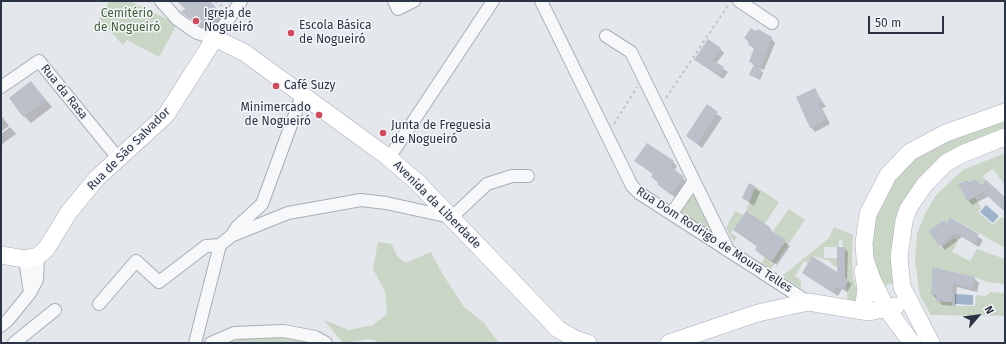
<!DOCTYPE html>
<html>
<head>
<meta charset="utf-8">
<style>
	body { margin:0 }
	#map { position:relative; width:1006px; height:344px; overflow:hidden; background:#e4e7ec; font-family:"Fira Sans",sans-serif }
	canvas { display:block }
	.frame { position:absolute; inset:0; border:2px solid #2b3445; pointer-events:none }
	.north { position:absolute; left:958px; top:296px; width:40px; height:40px; -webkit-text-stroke:3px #f4f6f9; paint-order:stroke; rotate:62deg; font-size:11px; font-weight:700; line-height:16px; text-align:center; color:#2b3445 }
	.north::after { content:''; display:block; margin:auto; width:14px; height:18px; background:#2b3445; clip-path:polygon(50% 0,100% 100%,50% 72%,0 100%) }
	.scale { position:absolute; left:868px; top:16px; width:76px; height:18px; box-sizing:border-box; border:2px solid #2b3445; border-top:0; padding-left:5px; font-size:12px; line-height:14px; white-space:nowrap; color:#2b3445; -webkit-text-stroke:3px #f4f6f9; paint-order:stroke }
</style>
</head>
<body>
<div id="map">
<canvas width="1006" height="344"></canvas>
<div class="frame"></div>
<div class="north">N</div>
<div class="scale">50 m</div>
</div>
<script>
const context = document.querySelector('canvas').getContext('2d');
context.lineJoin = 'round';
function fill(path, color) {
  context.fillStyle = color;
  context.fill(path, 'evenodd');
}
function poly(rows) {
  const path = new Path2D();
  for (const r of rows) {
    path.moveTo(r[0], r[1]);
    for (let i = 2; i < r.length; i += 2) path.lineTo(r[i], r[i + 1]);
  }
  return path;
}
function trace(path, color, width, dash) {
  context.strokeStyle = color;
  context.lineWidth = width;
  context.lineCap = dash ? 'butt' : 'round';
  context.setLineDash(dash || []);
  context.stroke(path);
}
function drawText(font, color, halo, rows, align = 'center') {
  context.font = font + ' "Fira Sans",sans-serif';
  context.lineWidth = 3;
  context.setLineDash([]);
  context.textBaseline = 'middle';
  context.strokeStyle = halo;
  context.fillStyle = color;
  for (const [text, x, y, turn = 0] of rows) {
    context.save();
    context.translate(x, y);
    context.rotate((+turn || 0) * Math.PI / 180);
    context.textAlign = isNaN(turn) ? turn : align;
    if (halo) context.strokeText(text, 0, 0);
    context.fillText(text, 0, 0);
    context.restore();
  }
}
fill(poly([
	[109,1,130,1,177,24,159,57,127,40,123,45,99,20],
	[1005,118,1005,131,924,177,896,283,886,285,883,289,872,263,870,244,874,222,892,178,929,146],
	[1005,153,1005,185,993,169,982,176,986,180,982,185,975,179,967,183,966,180,958,184,967,201,975,197,981,208,978,212,993,225,1001,217,1005,219,1005,248,951,217,947,223,944,220,928,231,941,248,954,238,958,241,952,252,970,261,977,249,1005,259,1005,284,988,282,975,277,932,267,931,295,937,295,936,301,952,302,952,306,975,306,976,295,986,296,991,292,1005,293,1005,316,931,315,920,296,915,261,917,234,924,216,936,195,963,170],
	[755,186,779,202,764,225,746,211],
	[691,196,695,196,712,230,710,232,681,214,680,210],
	[789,209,805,220,771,269,761,263,765,257,772,261,786,241,773,231],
	[735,211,743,215,731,233,737,237,734,242,726,228],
	[834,227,853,235,852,257,853,277,858,294,851,306,848,305,846,284,849,280,845,278,845,248,843,247,842,240,839,240,839,247,824,247,824,258,837,258,837,266,834,267,830,261,813,256,808,263,804,261,795,276,801,280,801,288,782,276,829,238],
	[378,242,392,244,397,256,406,263,431,252,442,273,464,307,484,323,499,343,381,343,371,339,343,343,324,320,349,330,373,325,387,314,385,292,373,269],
	[287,336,313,341,311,343,227,343,245,338]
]), '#c9d6c5');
fill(poly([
	[986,205,999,216,993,223,980,212],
	[955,294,973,295,973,305,955,304]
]), '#9fb4cc');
fill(poly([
	[179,1,208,1,225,17,209,33,182,12,186,9],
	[745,38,771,38,775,43,764,70,758,68,763,73,760,80,750,75,758,70,751,62,755,50],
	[720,49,724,53,716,64,728,72,723,79,695,60],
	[31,82,52,107,31,123,24,116],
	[814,89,826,107,822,108,830,124,815,132,811,127],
	[707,106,722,118,702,148,687,136],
	[1,115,9,126,1,132],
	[10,127,16,134,1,145,1,134],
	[636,161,673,162,677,166,674,171,687,182,676,198,658,184,659,183,652,177,654,175],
	[966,181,1005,198,1005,211,989,196,972,205,968,200],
	[749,184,760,192,754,206,743,198],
	[951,218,983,240,979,247,962,237,945,250,940,245,929,231,947,224],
	[770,228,773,233,790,246,777,265,760,254,756,250,758,247,734,230],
	[844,248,848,252,847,280,852,284,847,292,842,289,838,296,803,273,838,274],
	[933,268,974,278,979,283,977,292,957,287,956,306,942,305,932,294]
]), '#0003');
fill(poly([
	[177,1,210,1,217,9,200,26,182,13,181,12,185,9],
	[751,28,756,31,758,29,772,37,760,67,749,62,754,48,748,45,750,42,744,38],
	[708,39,721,48,712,60,724,67,719,75,694,60],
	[753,66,762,70,758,78,749,75],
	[31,81,45,100,23,117,9,98],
	[815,88,822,102,818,104,826,119,810,128,796,97],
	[707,104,718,112,697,144,686,136],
	[647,143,674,161,670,166,684,177,671,195,657,184,658,182,651,177,653,174,634,161],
	[975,179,982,185,986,180,1005,197,1005,212,983,192,967,201,958,184,966,180,967,183],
	[749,183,755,186,749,202,742,198],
	[746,211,770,227,769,229,786,240,772,261,755,250,757,246,733,230],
	[950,217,979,234,974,243,956,233,939,246,928,231,944,220,947,223],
	[837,247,845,247,844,277,849,280,843,289,838,286,833,293,802,273,812,256,837,272],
	[932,267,975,277,972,288,953,283,952,302,936,301,937,295,931,295]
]), '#bbc0ca');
const street = poly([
	[161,1,177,19,197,33,215,38,241,1],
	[394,1,398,9,414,1],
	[541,1,632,186,639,193,808,302],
	[739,1,772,23],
	[606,36,631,52,727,248],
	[1,87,39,61,118,158],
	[389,158,493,1],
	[672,213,694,181],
	[451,218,487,184,512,176,528,176],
	[232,235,237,227,262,204,302,95],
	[25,259,30,293],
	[99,304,136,261,159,282,206,246,220,245],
	[1,326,8,320,30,293,37,280,38,256],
	[14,343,55,310],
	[195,343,220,245,231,236,288,213,361,200,386,203,450,217],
	[211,343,234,333,284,331,315,337,326,343]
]);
const secondary = poly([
	[1,255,25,259,38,256,46,249,69,212,97,178,166,115,215,38,245,53,389,158,417,182,558,329,575,339,588,343],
	[863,271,866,289,864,303],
	[669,343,758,313,808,302,869,312,896,306],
	[912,343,886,308,872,279,865,259,864,243,868,214,888,175,910,152,946,133,1005,112],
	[931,343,902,287,899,257,904,221,908,209,925,184,946,163,962,154,1005,137]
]);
trace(street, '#a9aeb7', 14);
trace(secondary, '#a9aeb7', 18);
trace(poly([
	[215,1,224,7],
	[666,98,729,4],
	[614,124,637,87]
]), '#c2c5cb', 2, [3, 3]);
trace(street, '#f7f8fa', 12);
trace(secondary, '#fff', 17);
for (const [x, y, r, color] of [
	[196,21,4,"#d1495b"],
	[291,33,4,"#d1495b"],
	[276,86,4,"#d1495b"],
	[319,115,4,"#d1495b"],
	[383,133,4,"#d1495b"]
]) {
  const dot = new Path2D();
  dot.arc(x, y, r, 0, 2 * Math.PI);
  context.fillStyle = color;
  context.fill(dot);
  trace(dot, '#f4f6f9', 1.5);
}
drawText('12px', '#3f6138', '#f4f6f9', [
	["Cemitério",127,14],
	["de Nogueiró",127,28]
]);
drawText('12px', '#2b3445', '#f4f6f9', [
	["Igreja de",204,14],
	["Nogueiró",204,28],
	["Escola Básica",299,26],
	["de Nogueiró",299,40],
	["Café Suzy",284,86],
	["Minimercado",311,108,"right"],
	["de Nogueiró",311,122,"right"],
	["Junta de Freguesia",391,126],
	["de Nogueiró",391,140]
], 'left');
drawText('12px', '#2b3445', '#f4f6f9', [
	["Rua da Rasa",64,92,51],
	["Rua de São Salvador",129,149,-45],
	["Avenida da Liberdade",437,205,45],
	["Rua Dom Rodrigo de Moura Telles",714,240,33]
]);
</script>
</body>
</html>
